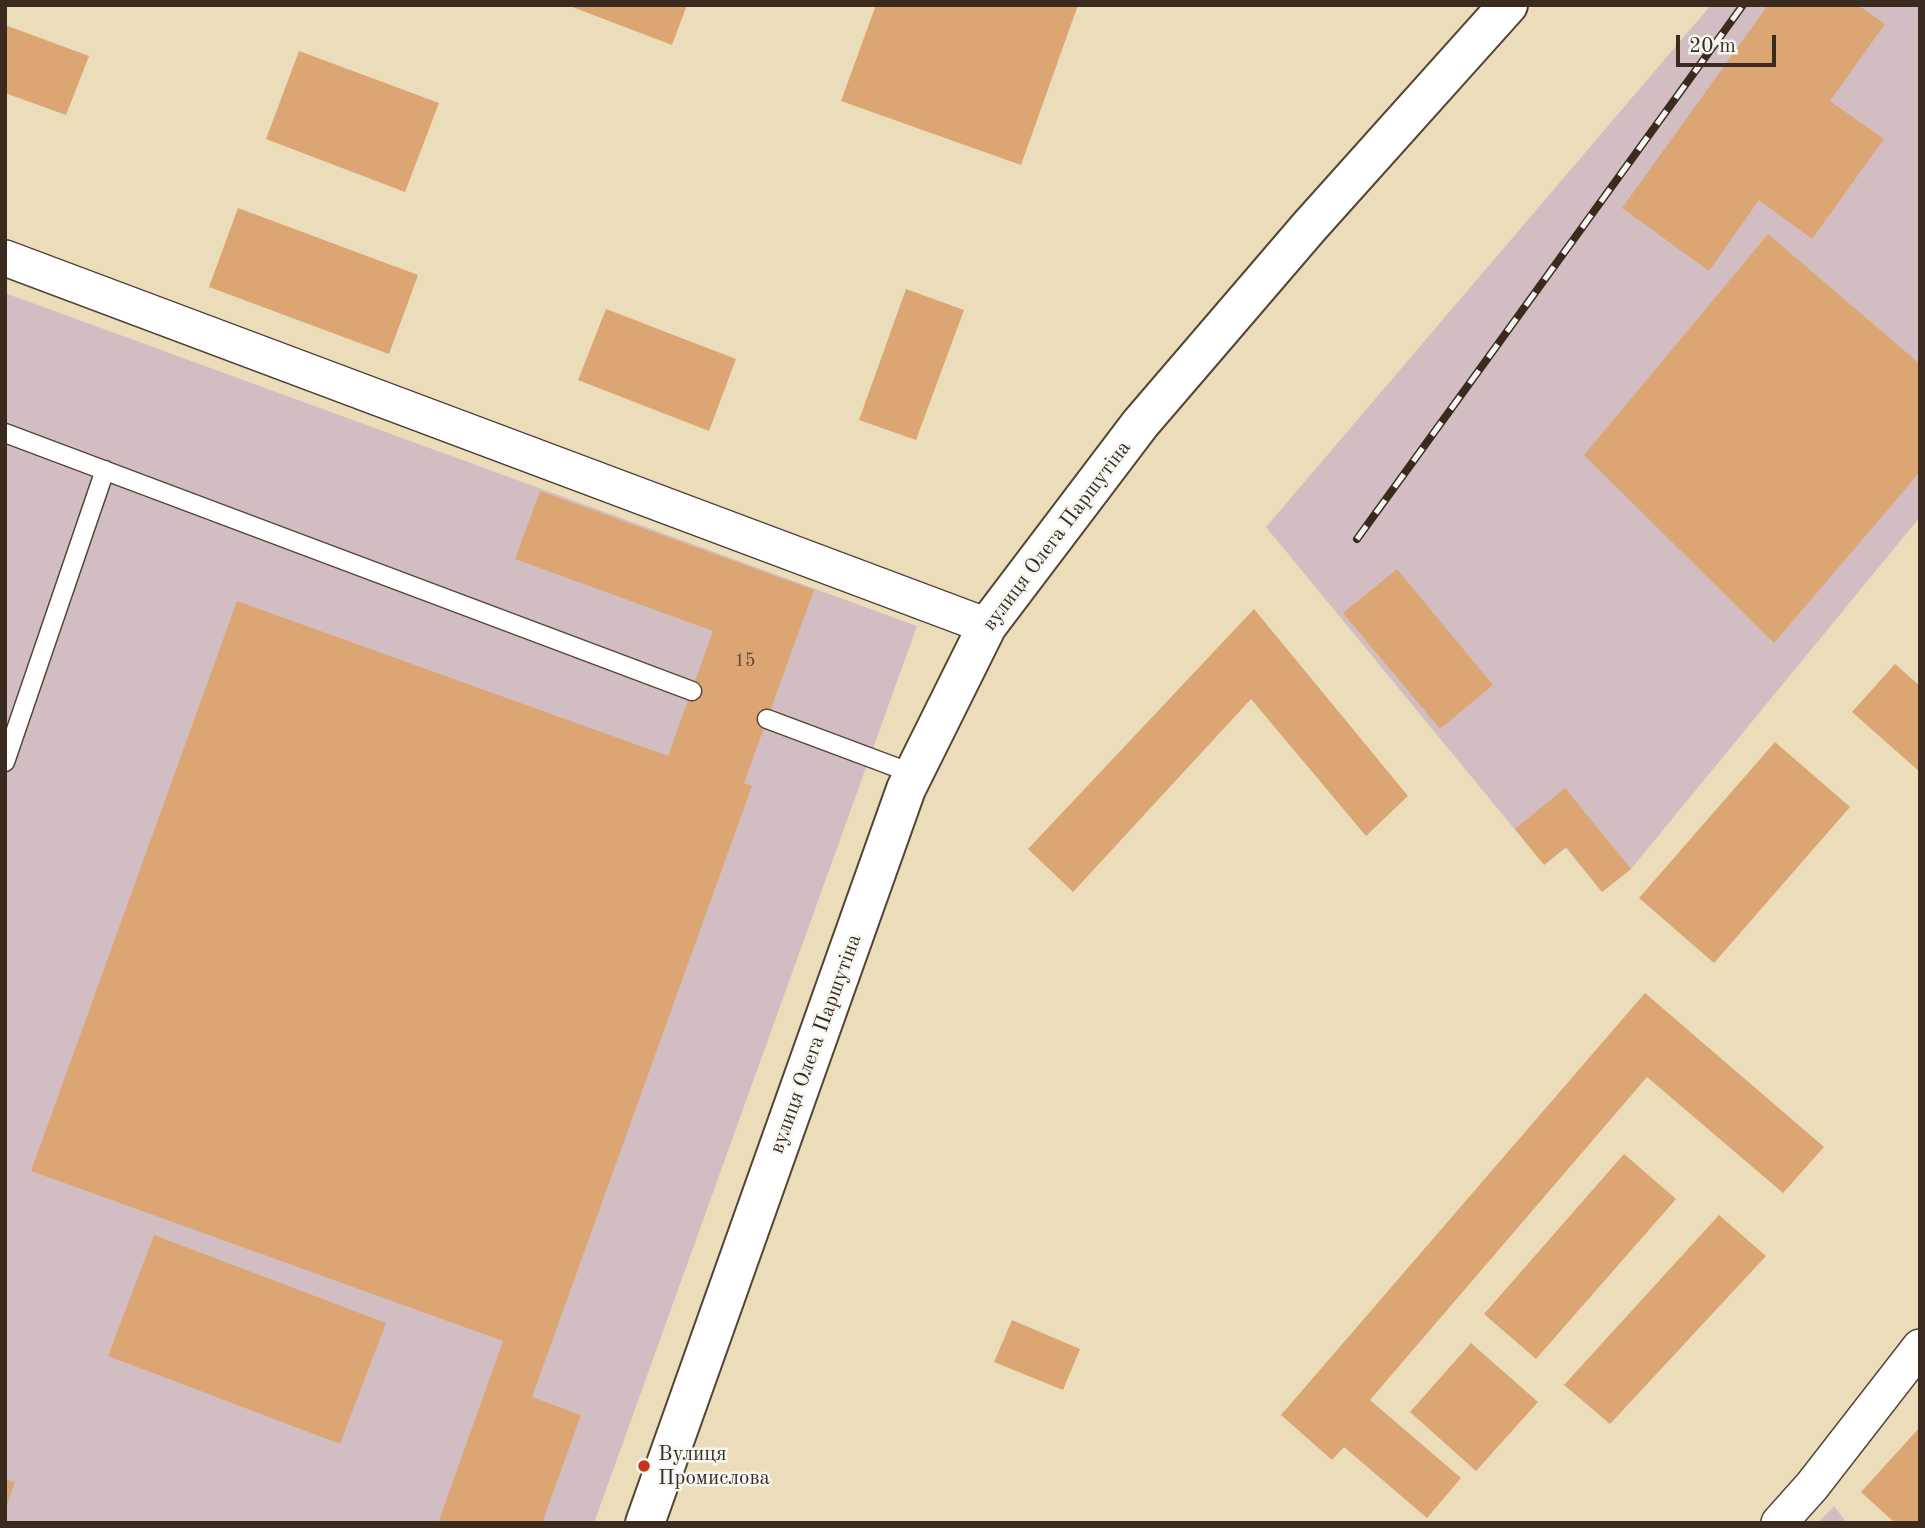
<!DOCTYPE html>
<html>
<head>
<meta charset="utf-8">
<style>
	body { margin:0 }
	#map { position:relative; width:1925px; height:1528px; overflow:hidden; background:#ebddba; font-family:"Old Standard TT",serif }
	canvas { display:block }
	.frame { position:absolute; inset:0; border:7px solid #3b2a1e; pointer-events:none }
	.scale { position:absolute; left:1676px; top:35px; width:100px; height:32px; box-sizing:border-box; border:4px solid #3b2a1e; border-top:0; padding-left:9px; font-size:21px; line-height:24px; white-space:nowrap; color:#3b2a1e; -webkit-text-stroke:5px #f6f6f2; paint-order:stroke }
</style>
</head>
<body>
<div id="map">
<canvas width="1925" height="1528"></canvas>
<div class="frame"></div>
<div class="scale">20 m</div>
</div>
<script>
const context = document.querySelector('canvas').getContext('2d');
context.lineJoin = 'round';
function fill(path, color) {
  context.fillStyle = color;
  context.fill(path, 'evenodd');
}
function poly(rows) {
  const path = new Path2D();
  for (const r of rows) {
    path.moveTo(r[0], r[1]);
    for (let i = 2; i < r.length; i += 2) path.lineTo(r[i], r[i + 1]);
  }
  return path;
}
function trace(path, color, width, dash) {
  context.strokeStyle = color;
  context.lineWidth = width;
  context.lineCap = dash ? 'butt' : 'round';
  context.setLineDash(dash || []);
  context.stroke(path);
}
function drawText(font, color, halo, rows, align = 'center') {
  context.font = font + ' "Old Standard TT",serif';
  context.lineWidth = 5;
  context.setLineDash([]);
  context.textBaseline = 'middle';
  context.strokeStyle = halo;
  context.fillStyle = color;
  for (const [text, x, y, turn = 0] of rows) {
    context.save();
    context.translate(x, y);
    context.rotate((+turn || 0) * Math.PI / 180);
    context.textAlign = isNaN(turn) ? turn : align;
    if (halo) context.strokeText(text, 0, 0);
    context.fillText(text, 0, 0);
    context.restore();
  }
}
fill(poly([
	[1711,5,1920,5,1920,517,1631,869,1602,892,1566,848,1544,865,1266,527],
	[5,293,917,626,594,1523,5,1523],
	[1834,1506,1847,1523,1818,1523]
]), '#d2bec2');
fill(poly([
	[567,5,687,5,672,45],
	[876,5,1078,5,1021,165,841,101],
	[1768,5,1858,5,1885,24,1830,101,1884,139,1812,239,1759,200,1709,271,1622,208],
	[5,25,89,56,66,115,5,93],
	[299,51,439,103,405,192,266,139],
	[238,208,418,275,389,354,209,287],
	[1768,234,1920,364,1920,472,1774,643,1584,455],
	[906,289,964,310,916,440,859,420],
	[606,309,736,359,709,431,578,380],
	[540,491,814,590,744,783,752,786,532,1397,581,1415,542,1523,438,1523,503,1341,31,1171,237,601,668,756,713,631,515,559],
	[1397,569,1493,685,1440,729,1343,613],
	[1254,609,1408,796,1366,836,1251,699,1073,892,1028,849],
	[1895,664,1920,686,1920,772,1852,712],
	[1775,742,1850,807,1714,963,1639,898],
	[1565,788,1631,869,1602,892,1566,847,1544,865,1515,829],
	[1645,993,1824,1147,1783,1193,1647,1077,1370,1400,1461,1478,1427,1518,1344,1447,1332,1460,1281,1415],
	[1624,1154,1676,1199,1536,1359,1484,1314],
	[1719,1215,1766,1256,1610,1424,1564,1385],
	[154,1235,386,1323,340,1444,108,1356],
	[1012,1320,1080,1349,1063,1390,994,1362],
	[1471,1343,1538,1402,1476,1471,1410,1412],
	[1920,1427,1920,1523,1895,1523,1861,1492],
	[5,1479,15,1482,6,1507,5,1507]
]), '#dca674');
const lane = poly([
	[5,433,692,691],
	[767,719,914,774],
	[5,762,105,470]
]);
const street = poly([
	[5,258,987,626],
	[1779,1523,1812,1486,1920,1347]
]);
const secondary = poly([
	[645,1523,906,789,987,626,1140,424,1309,227,1508,5]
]);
trace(lane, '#554535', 21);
trace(street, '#554535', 38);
trace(secondary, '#554535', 42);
trace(lane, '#fff', 18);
trace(street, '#fff', 35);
trace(secondary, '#fff', 38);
const rail = poly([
	[1357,539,1743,5]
]);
trace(rail, '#3b2a1e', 8);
trace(rail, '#f6f6f2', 5, [16]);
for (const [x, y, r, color] of [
	[644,1466,7,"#c8321e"]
]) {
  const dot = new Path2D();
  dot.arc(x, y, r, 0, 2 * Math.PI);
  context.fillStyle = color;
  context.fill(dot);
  trace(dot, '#f6f6f2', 2.5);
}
drawText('18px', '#634934', null, [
	["15",745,661]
]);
drawText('21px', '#3b2a1e', '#f6f6f2', [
	["вулиця Олега Паршутіна",1057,536,-53],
	["вулиця Олега Паршутіна",816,1044,-70]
]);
drawText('21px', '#3b2a1e', '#f6f6f2', [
	["Вулиця",658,1454],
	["Промислова",658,1478]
], 'left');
</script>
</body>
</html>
